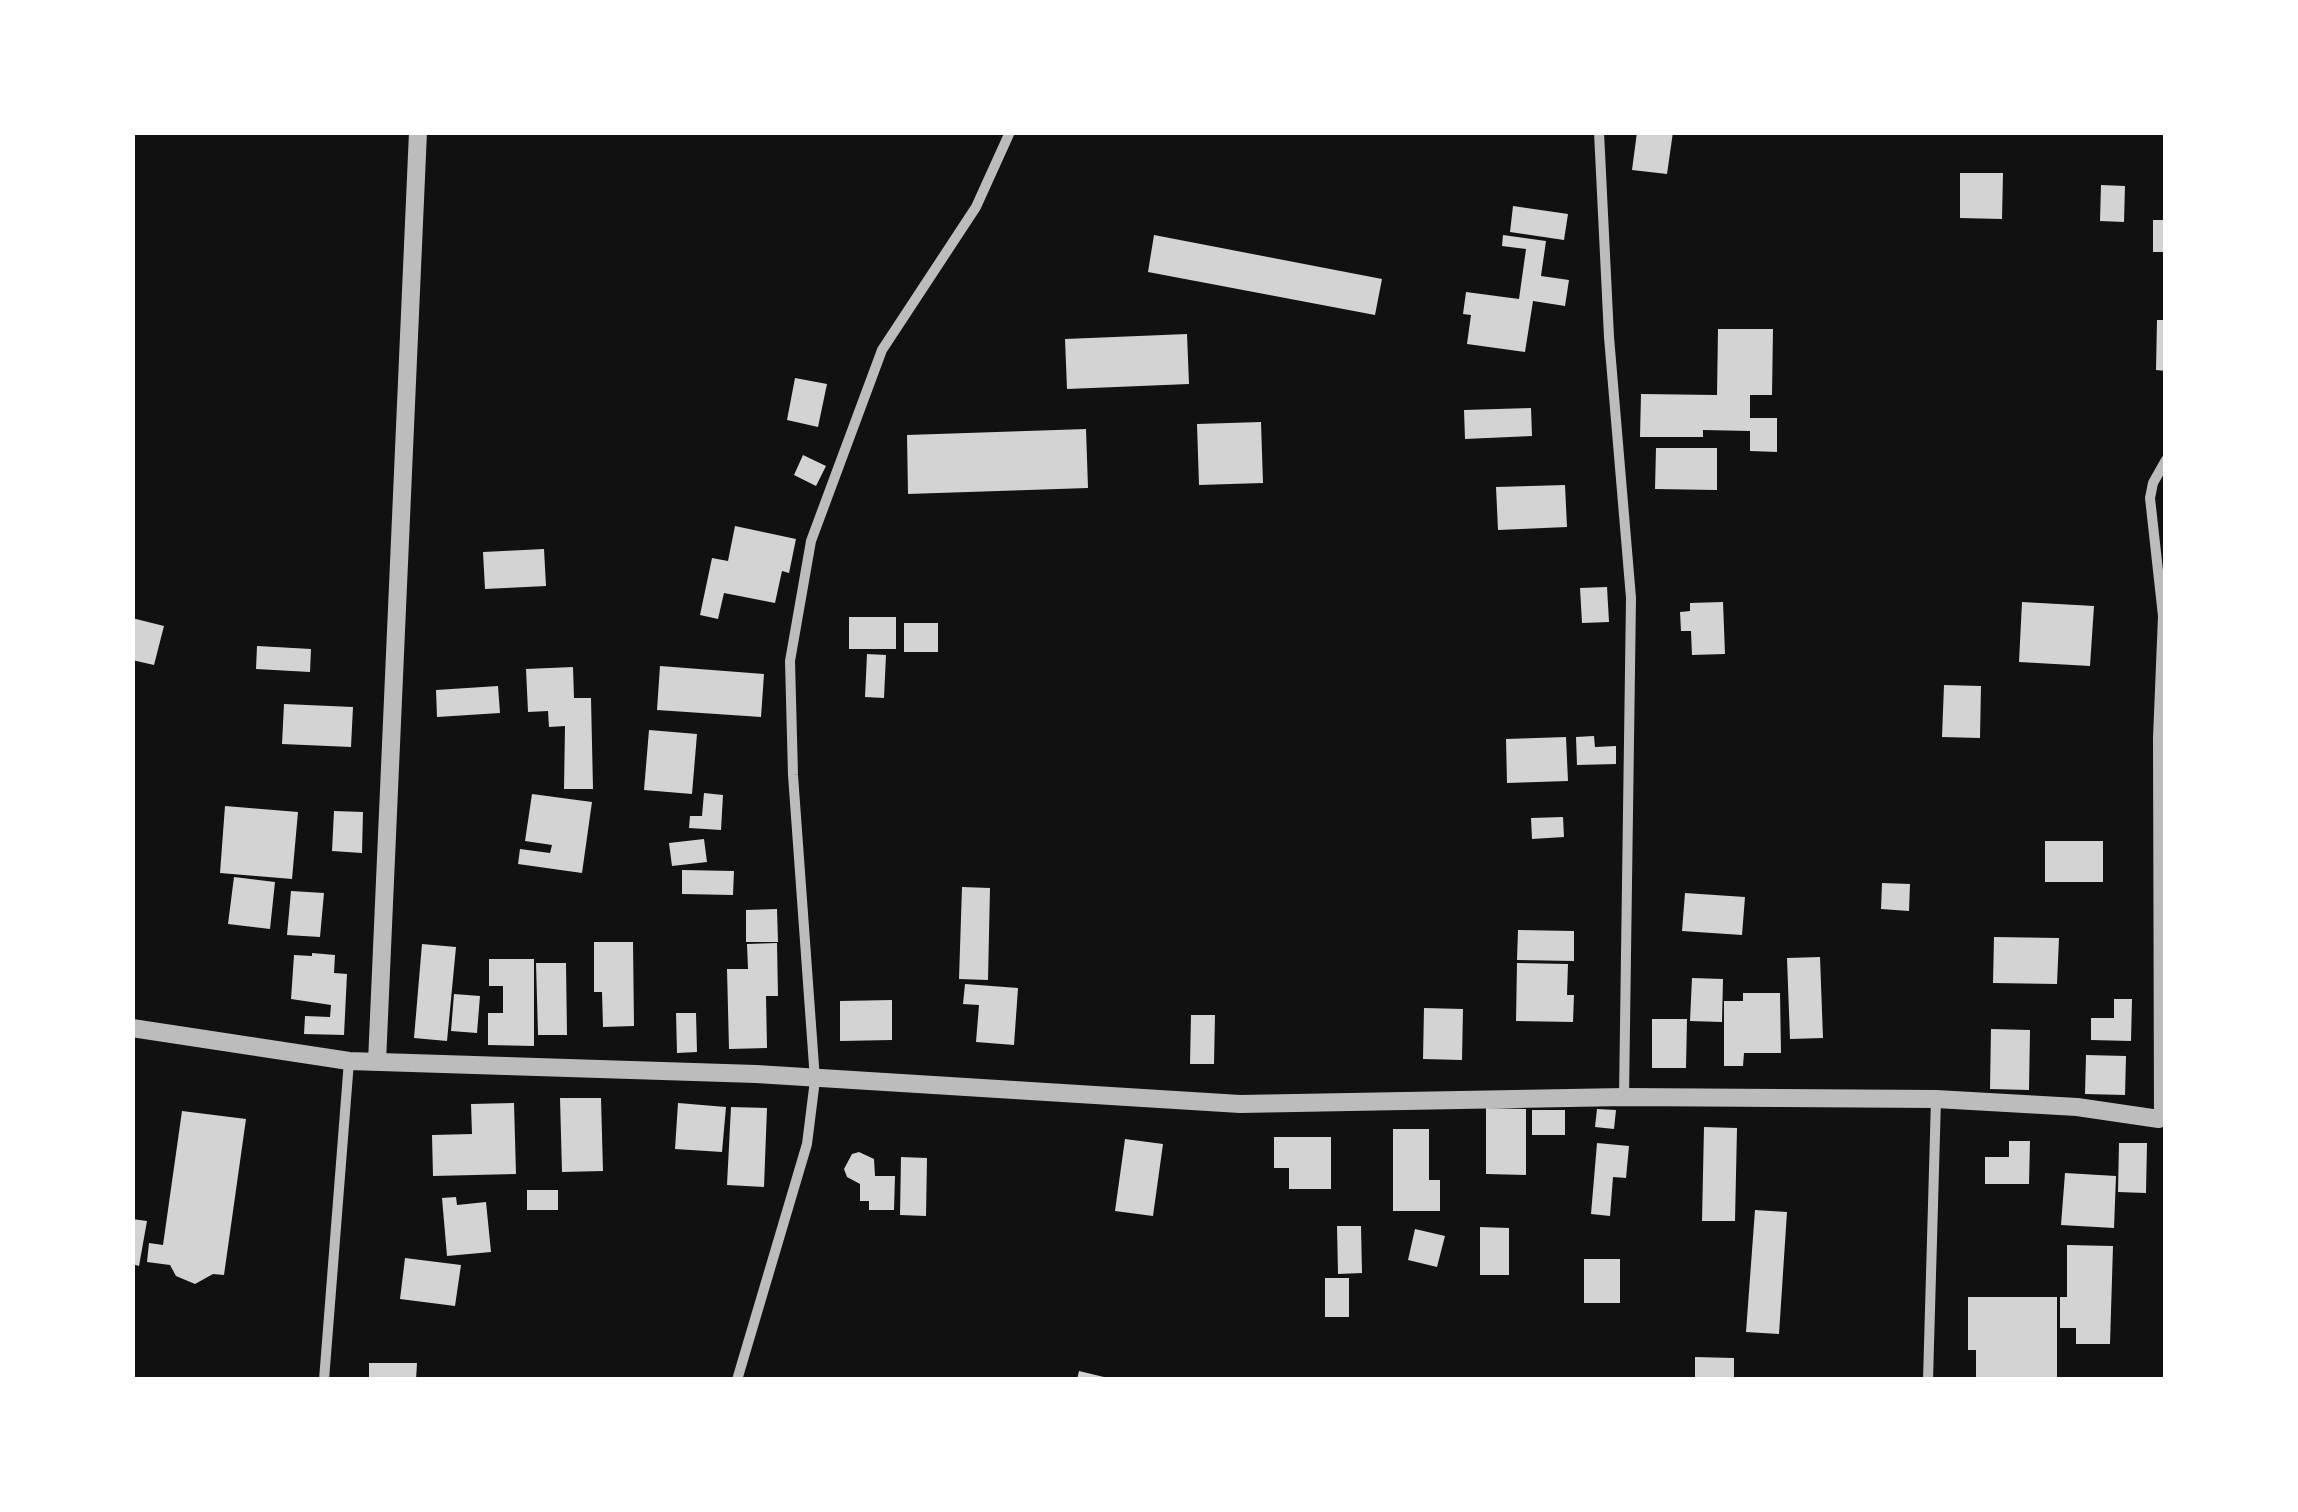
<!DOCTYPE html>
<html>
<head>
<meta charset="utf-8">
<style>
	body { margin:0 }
	#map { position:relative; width:2298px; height:1512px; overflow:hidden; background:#111; font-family:"Space Grotesk",sans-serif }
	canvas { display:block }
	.frame { position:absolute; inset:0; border:135px solid #fff; pointer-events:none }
</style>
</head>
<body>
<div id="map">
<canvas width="2298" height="1512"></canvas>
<div class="frame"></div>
</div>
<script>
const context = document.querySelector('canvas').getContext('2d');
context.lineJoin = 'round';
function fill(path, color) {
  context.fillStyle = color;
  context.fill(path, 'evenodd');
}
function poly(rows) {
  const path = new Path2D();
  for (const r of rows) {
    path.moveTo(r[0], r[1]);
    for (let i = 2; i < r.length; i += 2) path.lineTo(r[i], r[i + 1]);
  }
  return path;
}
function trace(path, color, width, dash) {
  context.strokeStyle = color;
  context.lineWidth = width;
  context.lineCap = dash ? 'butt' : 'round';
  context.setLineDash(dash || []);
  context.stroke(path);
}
fill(poly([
	[1637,132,1673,132,1667,174,1632,170],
	[1960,173,2003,173,2002,219,1960,218],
	[2101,185,2125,186,2124,222,2100,221],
	[1513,206,1568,214,1564,240,1510,232],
	[2153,220,2166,220,2166,252,2153,252],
	[1154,235,1382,279,1375,315,1148,272],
	[1503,235,1546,241,1541,276,1569,280,1565,306,1533,301,1525,352,1467,344,1471,315,1463,314,1466,292,1519,299,1526,249,1502,246],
	[2157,320,2166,320,2166,371,2156,370],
	[1718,329,1773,329,1772,395,1750,395,1750,418,1777,418,1777,452,1750,451,1750,431,1703,430,1703,437,1640,437,1641,394,1717,395],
	[1187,334,1189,384,1067,389,1065,339],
	[795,378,827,384,818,427,787,420],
	[1531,408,1532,436,1465,439,1464,410],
	[1261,422,1263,483,1199,485,1197,424],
	[1086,429,1088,488,908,494,907,435],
	[1656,448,1717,448,1717,490,1655,489],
	[803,455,826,466,816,486,794,475],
	[1565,485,1567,527,1498,530,1496,487],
	[735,526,796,539,789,573,782,571,775,603,724,593,718,619,700,615,712,558,728,561],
	[544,549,546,586,485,589,483,552],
	[1607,587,1609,622,1582,623,1580,588],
	[1723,602,1725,654,1692,655,1691,631,1681,631,1680,612,1690,611,1690,603],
	[2022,602,2094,606,2090,666,2019,662],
	[849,617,896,617,896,649,849,649],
	[132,618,164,626,154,665,132,660],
	[904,623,938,623,938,652,904,652],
	[257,646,311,649,310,672,256,669],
	[867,654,886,655,884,698,865,697],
	[660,666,764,674,761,717,657,710],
	[573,667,574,698,591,698,593,789,564,789,565,726,549,727,548,711,528,712,526,669],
	[1944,685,1981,686,1980,738,1942,737],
	[498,686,500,713,437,717,436,690],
	[284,704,353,707,351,747,282,744],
	[649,730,697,734,692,794,644,790],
	[1594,736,1595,747,1616,746,1616,764,1577,765,1576,737],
	[1566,737,1568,781,1507,783,1506,739],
	[704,793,723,795,721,830,689,828,690,816,702,816],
	[532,794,592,802,582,873,518,864,520,849,550,853,552,845,525,841],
	[225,806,298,812,292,879,220,873],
	[334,811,363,812,362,853,332,851],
	[1563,817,1564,837,1532,839,1531,818],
	[704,839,707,862,672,866,669,843],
	[2045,841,2103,841,2103,882,2045,882],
	[682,870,734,871,733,895,682,894],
	[234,877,275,882,270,929,228,924],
	[1882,883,1910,884,1909,911,1881,909],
	[962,887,990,888,988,980,959,979],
	[291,891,324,893,320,937,287,935],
	[1685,893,1745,897,1742,935,1682,931],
	[777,909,778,942,746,942,746,910],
	[1518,930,1574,931,1574,961,1517,960],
	[1994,937,2059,938,2057,984,1993,983],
	[594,942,633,942,634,1026,603,1027,602,992,594,992],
	[777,943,778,996,766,996,767,1048,729,1049,727,969,748,969,747,944],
	[422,944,456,947,447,1041,414,1038],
	[312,953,335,955,334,973,347,974,344,1035,304,1034,305,1016,330,1017,331,1005,291,999,294,955,312,956],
	[1820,957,1823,1038,1790,1039,1787,958],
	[489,959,534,959,534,1046,488,1045,488,1013,503,1013,503,986,489,986],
	[536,963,566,963,567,1035,538,1035],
	[1517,963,1568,964,1567,995,1574,995,1573,1022,1516,1021],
	[1692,978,1723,979,1722,1022,1690,1021],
	[965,984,1018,988,1014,1045,976,1042,979,1005,963,1004],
	[1743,993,1780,993,1781,1053,1744,1053,1743,1066,1724,1066,1724,1001,1743,1001],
	[454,994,480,996,477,1033,451,1031],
	[2114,999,2132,999,2131,1041,2091,1040,2091,1018,2114,1018],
	[892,1000,892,1040,840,1041,840,1001],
	[1424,1008,1463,1009,1462,1060,1423,1059],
	[676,1013,696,1013,697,1052,677,1053],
	[1191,1015,1215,1015,1214,1064,1190,1064],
	[1652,1019,1687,1019,1686,1068,1652,1068],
	[1991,1029,2030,1030,2029,1090,1990,1089],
	[2086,1055,2126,1056,2125,1095,2085,1094],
	[560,1098,601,1098,603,1171,562,1172],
	[514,1103,516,1174,433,1176,432,1135,472,1134,471,1104],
	[678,1103,726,1107,722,1152,675,1149],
	[731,1107,767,1108,764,1187,727,1185],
	[1486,1108,1526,1109,1526,1175,1486,1174],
	[1597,1109,1616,1110,1614,1129,1595,1127],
	[1532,1110,1565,1110,1565,1135,1532,1135],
	[182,1111,246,1119,224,1275,213,1274,195,1284,176,1276,170,1265,147,1262,149,1243,163,1245],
	[1704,1127,1737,1128,1735,1221,1702,1221],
	[1393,1129,1429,1129,1429,1180,1440,1180,1440,1211,1393,1211],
	[1274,1137,1331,1137,1331,1189,1289,1189,1289,1168,1274,1168],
	[1125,1139,1163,1144,1153,1216,1115,1211],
	[2009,1141,2030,1141,2029,1184,1985,1184,1985,1157,2009,1157],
	[1597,1143,1629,1146,1626,1178,1613,1177,1610,1216,1591,1214],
	[2119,1143,2147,1143,2146,1193,2118,1192],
	[859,1152,874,1159,875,1176,895,1176,894,1210,869,1210,869,1201,860,1201,860,1184,847,1177,844,1169,852,1154],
	[901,1157,927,1158,926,1216,900,1215],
	[2065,1173,2116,1176,2114,1228,2061,1225],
	[527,1190,558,1190,558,1210,527,1210],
	[456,1197,457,1205,486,1202,491,1252,447,1256,442,1198],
	[1755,1210,1787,1212,1779,1334,1746,1332],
	[132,1219,147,1221,139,1266,132,1264],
	[1337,1226,1361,1226,1362,1273,1338,1274],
	[1480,1227,1509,1228,1509,1275,1480,1275],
	[1415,1229,1445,1236,1437,1267,1408,1260],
	[2067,1245,2113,1246,2110,1344,2076,1344,2076,1328,2060,1328,2060,1297,2067,1297],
	[405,1258,461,1265,455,1306,400,1299],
	[1584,1259,1620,1259,1620,1303,1584,1303],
	[1325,1278,1349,1278,1349,1317,1325,1317],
	[1968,1297,2057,1297,2057,1378,1976,1378,1976,1350,1968,1350],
	[1695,1357,1734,1358,1734,1380,1695,1380],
	[369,1363,417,1363,416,1380,369,1380],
	[1079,1371,1108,1378,1108,1380,1077,1380]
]), '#d3d3d3');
trace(poly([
	[1599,132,1609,337,1631,598,1624,1097],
	[2165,1119,2159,1119,2158,738,2163,616,2150,498,2153,483,2166,460],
	[324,1380,349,1061],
	[737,1380,807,1144,815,1080,793,775,790,661,811,541,882,350,976,207,1010,132],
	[1928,1380,1936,1099]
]), '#bcbcbc', 10);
trace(poly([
	[132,1028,349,1061,756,1074,1240,1104,1624,1097,1936,1099,2077,1107,2159,1119],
	[377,1062,418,132]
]), '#bcbcbc', 18);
</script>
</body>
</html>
